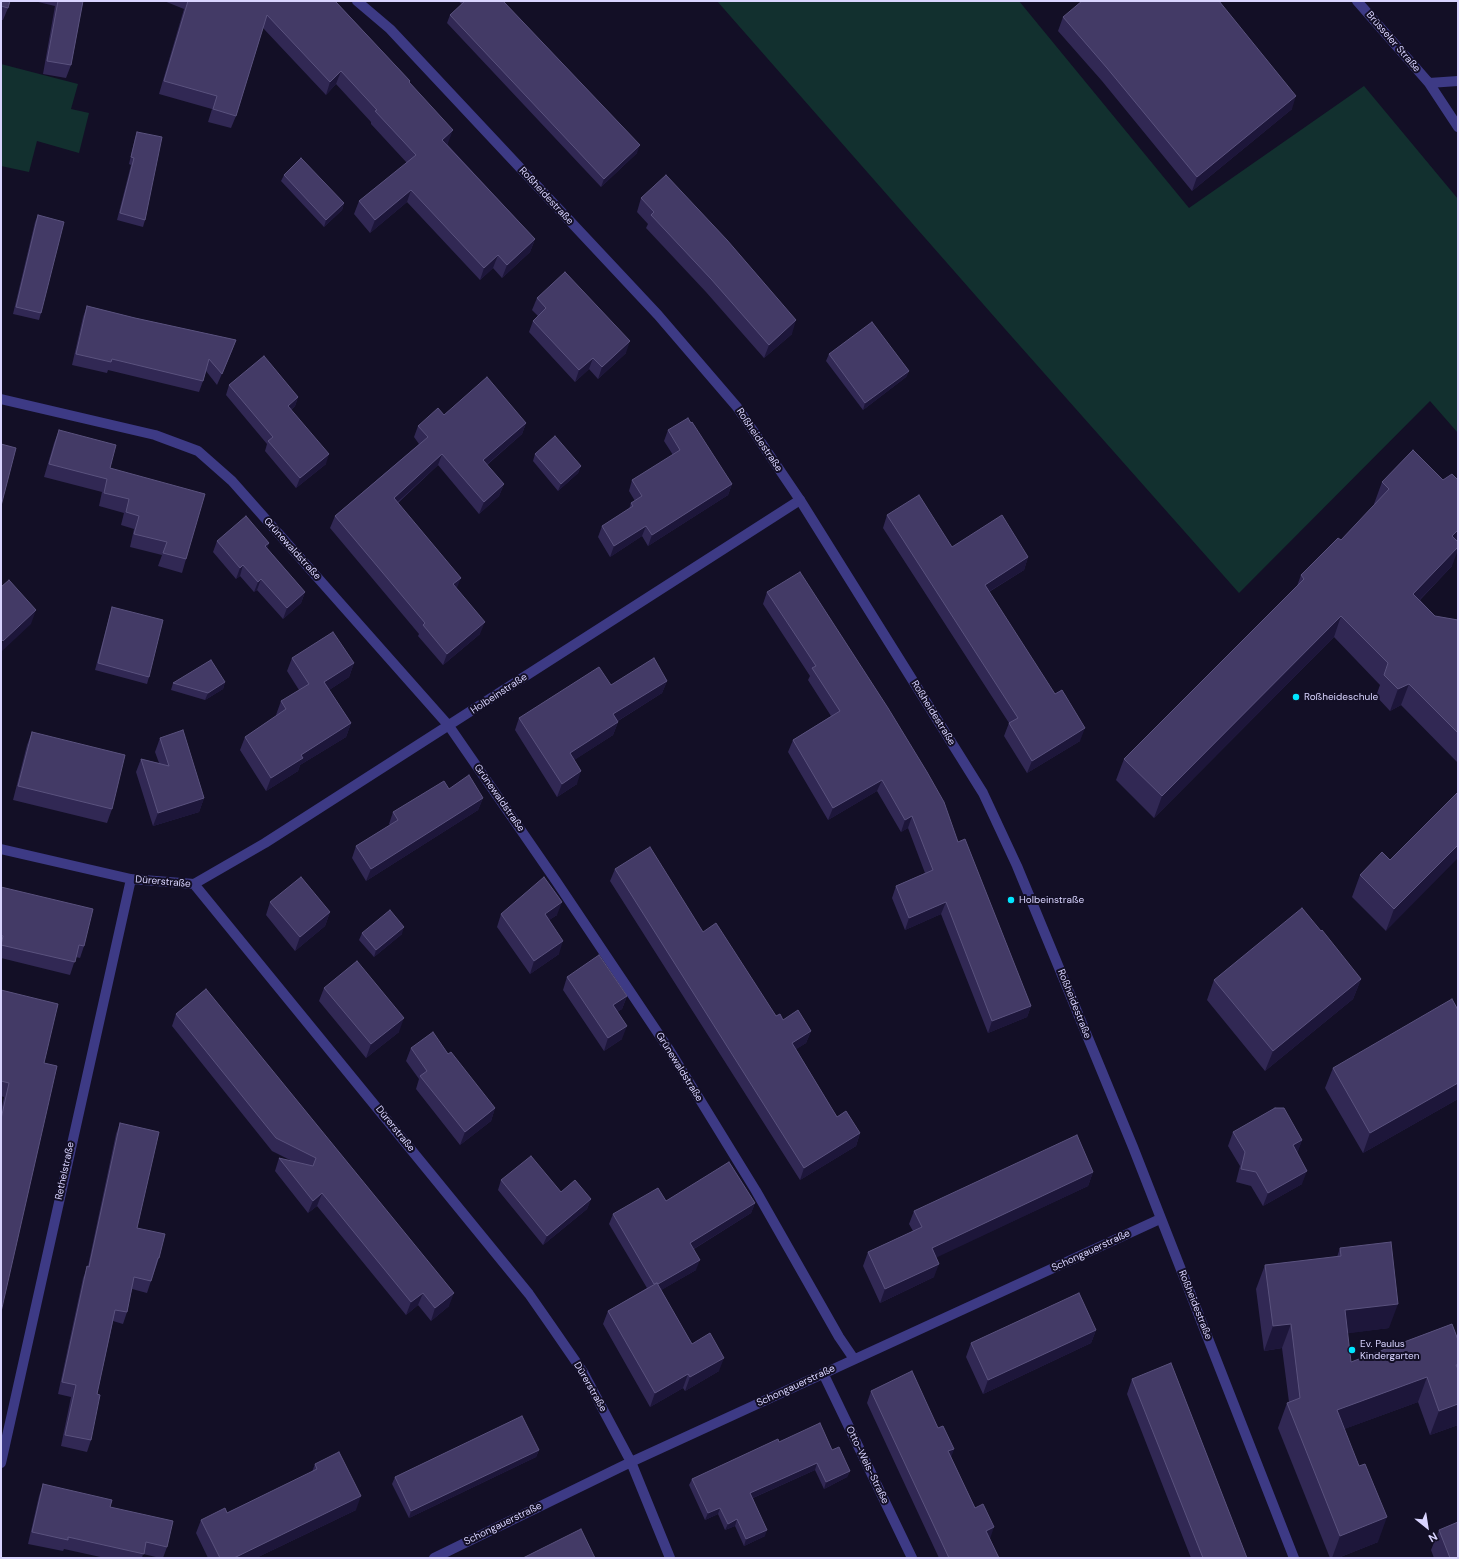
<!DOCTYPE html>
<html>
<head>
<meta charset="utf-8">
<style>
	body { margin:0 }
	#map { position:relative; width:1459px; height:1559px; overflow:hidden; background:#130f26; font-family:"DM Sans",sans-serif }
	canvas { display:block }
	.frame { position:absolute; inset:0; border:2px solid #d9d4ff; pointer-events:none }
	.north { position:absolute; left:1407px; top:1507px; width:40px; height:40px; -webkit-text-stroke:3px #130f26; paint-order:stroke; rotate:150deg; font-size:11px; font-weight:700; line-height:16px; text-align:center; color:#d9d4ff }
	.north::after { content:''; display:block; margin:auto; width:14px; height:18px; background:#d9d4ff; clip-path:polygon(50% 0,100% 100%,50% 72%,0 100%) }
</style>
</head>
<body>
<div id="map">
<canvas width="1459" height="1559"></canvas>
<div class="frame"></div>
<div class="north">N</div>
</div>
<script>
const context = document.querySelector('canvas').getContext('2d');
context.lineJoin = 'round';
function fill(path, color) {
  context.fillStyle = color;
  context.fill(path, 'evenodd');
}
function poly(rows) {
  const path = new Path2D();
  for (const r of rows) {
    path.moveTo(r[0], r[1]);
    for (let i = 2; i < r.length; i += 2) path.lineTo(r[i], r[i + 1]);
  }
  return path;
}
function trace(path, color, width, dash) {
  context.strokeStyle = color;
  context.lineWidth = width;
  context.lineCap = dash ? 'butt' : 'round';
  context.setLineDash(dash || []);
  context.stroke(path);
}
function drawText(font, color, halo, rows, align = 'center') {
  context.font = font + ' "DM Sans",sans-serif';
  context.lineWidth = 4;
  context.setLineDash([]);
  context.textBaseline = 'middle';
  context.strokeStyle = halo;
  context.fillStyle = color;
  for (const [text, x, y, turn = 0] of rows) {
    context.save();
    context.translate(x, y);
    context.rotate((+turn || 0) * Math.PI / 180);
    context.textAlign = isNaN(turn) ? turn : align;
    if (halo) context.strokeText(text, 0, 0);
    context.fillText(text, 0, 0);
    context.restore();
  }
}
fill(poly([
	[717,1,1019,1,1189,208,1364,86,1458,199,1458,433,1430,401,1239,593,1005,329],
	[1,64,78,84,71,109,89,113,79,153,37,141,29,172,1,166]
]), '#12302f');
trace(poly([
	[1357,1,1429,83,1458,127],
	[1429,83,1458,81],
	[1,399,155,435,198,451,232,481,449,726,556,881,670,1051,756,1191,839,1337,854,1359],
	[1,849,131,879,194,884,529,1294,552,1327,583,1372,631,1462,670,1558],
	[194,884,265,843,800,500],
	[823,1373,912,1558],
	[1,1463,131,879],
	[434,1558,631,1462,1160,1219]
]), '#3d3a85', 10);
trace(poly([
	[357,1,390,29,658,315,737,407,800,500,983,793,1017,866,1133,1147,1294,1558]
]), '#3d3a85', 10);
fill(poly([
	[1,1,8,8,3,20,1,20],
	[34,1,83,1,71,65,66,78,43,74,55,6],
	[164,1,335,1,410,81,409,83,448,143,447,144,535,239,530,252,502,278,493,268,480,280,407,202,370,233,354,214,359,201,407,163,371,124,371,122,336,84,326,95,263,28,236,116,231,128,208,122,212,109,159,94,184,9],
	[458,1,503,1,637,153,601,187,447,23,450,15,462,4],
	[1063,17,1292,109,1192,191,1102,81,1058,31],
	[137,132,145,220,143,227,117,220,131,165,129,164,135,138],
	[284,175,344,203,342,210,324,227,281,181],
	[641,198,792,334,764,358,706,292,646,228,648,224,637,212],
	[38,215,41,313,39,320,13,314,35,222],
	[537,298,626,353,598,379,589,369,575,382,529,332,533,321,538,316,532,310],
	[87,306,135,318,236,340,232,351,217,385,206,371,203,381,199,392,108,370,107,373,72,365,83,317],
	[829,354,909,371,906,377,863,410,826,361],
	[229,385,298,397,295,406,291,410,326,464,296,488,265,451,267,444,226,395],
	[444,415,526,423,522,434,487,465,504,484,499,496,479,514,438,465,398,503,457,589,480,634,443,665,418,636,419,634,330,528,335,516,419,444,414,437,418,426],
	[59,430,110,468,186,559,182,573,158,566,162,555,130,547,134,529,121,525,124,513,99,506,102,492,44,477,54,443],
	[668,430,732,484,728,495,648,546,642,536,610,557,598,537,602,526,629,509,631,503,635,501,629,491,632,480,673,455,664,441],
	[1413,450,1452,566,1420,600,1435,616,1458,620,1458,763,1401,705,1390,711,1376,696,1380,685,1334,637,1154,818,1116,780,1124,759,1297,586,1301,575,1341,540,1375,505,1374,504,1382,482],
	[535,454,581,466,578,473,558,491,533,461],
	[887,515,952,547,1028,557,1024,570,989,592,1080,741,1027,773,1004,736,1009,723,883,528],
	[217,541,269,543,267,548,305,592,301,603,283,619,257,590,254,592,240,576,236,579,213,552],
	[767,592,958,842,1031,1006,1027,1017,988,1033,941,914,905,930,892,898,896,886,925,873,908,828,901,832,877,791,828,820,788,752,793,740,831,716,808,680,810,676,763,604],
	[112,607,149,677,147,684,95,670,110,614],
	[292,658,354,663,349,677,329,690,351,723,346,737,300,765,298,771,266,791,240,750,245,737,276,716,276,715,281,701,299,690,287,671],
	[667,681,662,693,618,721,618,722,613,735,574,760,577,784,557,797,515,730,519,718,611,685],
	[225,682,223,689,205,700,171,690,173,683],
	[32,732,112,809,107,823,13,800,27,745],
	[160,738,204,798,199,812,153,826,136,772,141,759,159,763,155,752],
	[449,789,483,798,478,810,366,881,352,858,356,846,390,825,389,824,393,812],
	[1458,792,1386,931,1352,897,1360,875,1390,860],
	[615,869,703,932,776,1016,783,1020,811,1031,806,1043,796,1049,837,1117,860,1133,856,1146,800,1180,610,881],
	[1,887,84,946,80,958,76,957,70,975,1,958],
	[270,902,330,912,325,926,295,951,266,915],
	[501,914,557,915,549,920,559,954,530,974,497,927],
	[362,933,402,934,374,957,359,940],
	[567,977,627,996,622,1009,617,1012,622,1039,604,1051,563,990],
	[1361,979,1353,999,1265,1071,1207,1000,1214,980],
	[324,988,399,1032,366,1058,319,1001],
	[206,989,449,1306,431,1321,418,1305,406,1315,317,1206,308,1213,275,1171,279,1158,294,1162,272,1151,172,1026,176,1014],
	[1,990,44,1063,1,1312,1,1111,4,1097,1,1096],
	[1458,1010,1458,1099,1363,1153,1325,1088,1333,1068],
	[411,1048,495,1108,491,1121,460,1145,416,1089,419,1079,406,1061],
	[120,1123,137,1228,159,1258,155,1270,151,1281,147,1293,132,1289,127,1312,123,1324,113,1321,97,1394,91,1440,87,1452,61,1446,71,1397,58,1394,83,1278,88,1266,116,1134],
	[1233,1132,1302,1140,1297,1153,1302,1184,1263,1206,1251,1186,1236,1182,1240,1166,1228,1146],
	[1093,1172,1088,1186,936,1257,934,1277,880,1303,863,1266,868,1252,913,1231,909,1224,914,1211],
	[501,1180,561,1192,591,1199,587,1209,543,1245,498,1190],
	[666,1201,755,1203,751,1213,694,1249,696,1270,661,1290,692,1344,719,1371,685,1391,683,1388,650,1407,603,1324,608,1311,647,1288,609,1224,613,1214],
	[1340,1248,1389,1328,1347,1333,1351,1362,1452,1324,1458,1425,1430,1435,1418,1402,1344,1429,1378,1542,1338,1558,1330,1558,1278,1428,1287,1403,1289,1402,1282,1348,1264,1351,1256,1289,1265,1265,1337,1257],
	[1096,1330,1091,1343,983,1394,966,1357,971,1343],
	[1132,1379,1247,1558,1191,1558,1127,1394],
	[871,1391,951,1457,999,1558,939,1558,867,1403],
	[779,1442,832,1450,850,1471,847,1477,824,1489,815,1470,753,1498,765,1536,744,1546,735,1526,725,1530,718,1514,705,1520,689,1485,692,1479],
	[539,1450,536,1457,409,1518,392,1484,395,1477],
	[315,1464,356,1510,256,1558,208,1558,196,1533,201,1520,227,1513,312,1472],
	[43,1484,110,1507,167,1547,163,1558,160,1558,143,1554,142,1558,105,1558,64,1549,63,1551,28,1544,39,1496],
	[1439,1530,1458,1558,1434,1558,1431,1550]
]), '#312854');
fill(poly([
	[341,71,336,84,326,95,330,82],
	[1296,96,1292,109,1192,191,1197,177],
	[453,130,448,143,438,152,442,140],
	[640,145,637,153,601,187,604,179],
	[411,190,407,202,370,233,375,220],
	[344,203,342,210,324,227,326,220],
	[535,239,530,252,502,278,507,265],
	[498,255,493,268,480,280,484,268],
	[796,320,792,334,764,358,769,345],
	[630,341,626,353,598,379,602,367],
	[593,358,589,369,575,382,579,370],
	[909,371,906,377,863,410,865,403],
	[298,397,295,406,284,415,288,406],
	[526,423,522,434,478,472,483,460],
	[329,454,326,464,296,488,300,478],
	[442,454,438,465,389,510,394,498],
	[581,466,578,473,558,491,561,484],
	[504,484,499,496,479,514,484,502],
	[732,484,728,495,648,546,652,535],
	[646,526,642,536,610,557,614,546],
	[1458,530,1458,544,1452,536],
	[269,543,265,554,265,546],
	[1458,547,1458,550,1452,566,1405,615,1413,594],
	[1028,557,1024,570,980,597,985,585],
	[243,565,240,576,236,579,240,568],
	[461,578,456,590,453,584],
	[261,579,257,590,254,592,258,582],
	[305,592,301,603,283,619,287,608],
	[36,610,31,624,1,652,1,646,3,641],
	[1341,616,1334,637,1154,818,1162,796],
	[485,622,480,634,443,665,447,654],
	[354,663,349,677,320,696,324,682],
	[667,681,662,693,608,727,613,714],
	[225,682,223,689,205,700,208,693],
	[1409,684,1401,705,1390,711,1398,689],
	[618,722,613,735,565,766,570,753],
	[351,723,346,737,300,765,298,771,266,791,271,778,301,755],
	[1085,728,1080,741,1027,773,1032,761],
	[581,771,577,784,557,797,562,784],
	[882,780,877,791,828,820,833,808],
	[204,798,199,812,153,826,158,813],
	[483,798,478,810,366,881,371,869],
	[912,816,908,828,901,832,905,820],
	[1458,845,1458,858,1386,931,1394,909],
	[562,902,557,915,540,926,545,914],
	[946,902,941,914,905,930,909,918],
	[330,912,325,926,295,951,300,937],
	[404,927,402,934,374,957,376,950],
	[563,941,559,954,530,974,534,961],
	[1361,979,1353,999,1265,1071,1273,1051],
	[627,996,622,1009,608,1018,613,1005],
	[1031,1006,1027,1017,988,1033,992,1021],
	[404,1018,399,1032,366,1058,371,1044],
	[627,1026,622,1039,604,1051,608,1038],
	[811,1031,806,1043,787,1055,792,1043],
	[1458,1083,1458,1099,1363,1153,1370,1133],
	[495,1108,491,1121,460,1145,465,1132],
	[860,1133,856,1146,800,1180,804,1168],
	[1302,1140,1297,1154,1293,1145],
	[1307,1171,1302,1184,1263,1206,1268,1193],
	[1093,1172,1088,1186,927,1262,932,1248],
	[322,1193,317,1206,308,1213,313,1201],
	[591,1199,587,1209,543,1245,547,1236],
	[755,1203,751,1213,687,1253,690,1243],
	[700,1260,696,1270,651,1296,655,1286],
	[939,1264,934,1277,880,1303,885,1289],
	[423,1293,418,1305,406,1315,411,1302],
	[454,1293,449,1306,431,1321,435,1308],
	[1398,1304,1389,1328,1336,1335,1345,1310],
	[1291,1324,1282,1348,1264,1351,1273,1326],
	[1096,1330,1091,1343,983,1394,988,1380],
	[724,1358,719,1371,685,1391,690,1377],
	[688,1374,683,1388,650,1407,655,1393],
	[1427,1377,1418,1402,1328,1435,1337,1410],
	[1458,1404,1458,1425,1430,1435,1439,1411],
	[954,1449,950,1461,948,1451],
	[539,1450,536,1457,409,1518,411,1511],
	[817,1463,815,1470,748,1500,750,1493],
	[850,1471,847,1477,824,1489,826,1482],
	[361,1496,356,1510,256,1558,234,1558],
	[720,1508,718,1514,705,1520,708,1513],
	[1387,1517,1378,1542,1338,1558,1332,1558,1340,1536],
	[737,1519,735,1526,725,1530,728,1524],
	[994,1527,990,1539,986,1531],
	[767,1530,765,1536,744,1546,746,1539]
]), '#1d163a');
const building = poly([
	[1,1,10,1,8,8,1,6,1,1],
	[58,1,83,1,71,65,47,61,58,1],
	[188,1,335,1,410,81,409,82,453,130,442,140,535,239,507,265,498,255,484,268,411,190,375,220,359,201,416,155,375,111,377,110,341,71,330,82,267,15,236,116,213,109,217,96,164,81,188,1],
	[465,1,503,1,640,145,604,179,450,15,465,1],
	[1082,1,1219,1,1296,96,1197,177,1107,68,1063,17,1082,1],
	[137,132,162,137,145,220,120,213,134,158,131,157,137,132],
	[301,158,344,203,326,220,284,175,301,158],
	[666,175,727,240,796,320,769,345,711,279,651,215,654,212,641,198,666,175],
	[38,215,64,222,41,313,16,307,38,215],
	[565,272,630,341,602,367,593,358,579,370,533,321,546,308,537,298,565,272],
	[87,306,135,318,236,340,222,374,209,359,203,381,112,359,111,362,76,354,87,306],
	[872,322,909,371,865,403,829,354,872,322],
	[264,356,298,397,288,406,329,454,300,478,268,441,273,437,229,385,264,356],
	[487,377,526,423,483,460,504,484,484,502,442,454,394,498,461,578,453,584,485,622,447,654,423,625,425,623,335,516,428,437,418,426,438,408,444,415,487,377],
	[688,418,691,423,692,422,732,484,652,535,646,526,614,546,602,526,633,506,631,503,642,496,632,480,680,450,668,430,688,418],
	[59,430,116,445,110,468,205,494,186,559,163,553,167,542,134,534,139,516,126,512,129,499,104,493,107,479,49,464,59,430],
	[555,436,581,466,561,484,535,454,555,436],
	[1,444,16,448,1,506,1,444],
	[1413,450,1443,480,1452,474,1458,480,1458,530,1452,536,1458,542,1458,547,1413,594,1435,616,1458,620,1458,733,1409,684,1398,689,1384,675,1388,663,1341,616,1162,796,1124,759,1304,579,1301,575,1338,538,1341,540,1389,489,1382,482,1413,450],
	[919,495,952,547,1002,515,1028,557,985,585,1055,694,1062,690,1085,728,1032,761,1009,723,1018,718,887,515,919,495],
	[246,516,269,543,265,546,305,592,287,608,261,579,258,582,243,565,240,568,217,541,246,516],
	[800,572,888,708,927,772,944,802,958,842,965,839,1031,1006,992,1021,946,902,909,918,896,886,933,870,912,816,905,820,882,780,833,808,793,740,840,711,812,668,816,666,767,592,800,572],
	[9,580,36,610,3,641,1,639,1,587,9,580],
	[112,607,163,620,149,677,98,663,112,607],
	[333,632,354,663,324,682,351,723,301,755,303,758,271,778,245,737,286,709,281,701,309,684,292,658,333,632],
	[654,658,667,681,613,714,618,722,570,753,581,771,562,784,519,718,599,667,611,685,654,658],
	[211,660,225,682,208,693,173,683,211,660],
	[183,730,204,798,158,813,141,759,169,766,160,738,183,730],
	[32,732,125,755,112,809,18,786,32,732],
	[469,775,483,798,371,869,356,846,398,820,393,812,444,781,449,789,469,775],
	[1458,792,1458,845,1394,909,1360,875,1382,852,1390,860,1458,792],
	[650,847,703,932,716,923,776,1016,780,1014,783,1020,798,1010,811,1031,792,1043,837,1117,846,1111,860,1133,804,1168,615,869,650,847],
	[301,877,330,912,300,937,270,902,301,877],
	[544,877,562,902,545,914,563,941,534,961,501,914,544,877],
	[1,887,93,909,84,946,79,945,75,962,1,945,3,936,1,935,1,887],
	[1302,908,1321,931,1322,930,1361,979,1273,1051,1214,980,1302,908],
	[390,910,404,927,376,950,362,933,390,910],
	[599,955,627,996,613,1005,627,1026,608,1038,567,977,599,955],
	[357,961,404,1018,371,1044,324,988,357,961],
	[206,989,454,1293,435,1308,423,1293,411,1302,322,1193,313,1201,279,1158,313,1166,316,1158,276,1138,176,1014,206,989],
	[1,990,58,1004,44,1063,57,1066,1,1312,1,1119,9,1083,1,1081,1,990],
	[1452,999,1458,1010,1458,1083,1370,1133,1333,1068,1452,999],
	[433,1032,448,1054,451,1052,495,1108,465,1132,420,1076,427,1071,411,1048,433,1032],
	[1275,1108,1284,1108,1302,1140,1293,1145,1307,1171,1268,1193,1256,1172,1241,1169,1245,1152,1233,1132,1275,1108],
	[120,1123,159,1132,137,1228,165,1234,159,1258,158,1258,151,1281,134,1277,127,1312,115,1310,97,1394,100,1395,91,1440,65,1435,76,1385,62,1382,87,1266,89,1267,120,1123],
	[1077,1135,1093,1172,932,1248,939,1264,885,1289,868,1252,922,1227,914,1211,1077,1135],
	[531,1156,561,1192,575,1180,591,1199,547,1236,501,1180,531,1156],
	[729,1162,755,1203,690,1243,700,1260,658,1284,657,1283,654,1284,613,1214,658,1188,666,1201,729,1162],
	[1391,1242,1398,1304,1345,1310,1351,1362,1452,1324,1458,1340,1458,1365,1456,1365,1458,1369,1458,1404,1439,1411,1427,1377,1337,1410,1359,1466,1365,1464,1387,1517,1340,1536,1287,1403,1300,1398,1291,1324,1273,1326,1265,1265,1341,1256,1340,1248,1391,1242],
	[657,1283,692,1344,710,1333,724,1358,690,1377,688,1374,655,1393,608,1311,657,1283],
	[1079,1293,1096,1330,988,1380,971,1343,1079,1293],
	[1171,1363,1247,1558,1203,1558,1132,1379,1171,1363],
	[912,1371,938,1428,943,1426,954,1449,948,1451,975,1508,983,1504,994,1527,986,1531,999,1558,949,1558,871,1391,912,1371],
	[522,1416,539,1450,411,1511,395,1477,522,1416],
	[820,1423,832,1450,839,1447,850,1471,826,1482,817,1463,750,1493,767,1530,746,1539,737,1519,728,1524,720,1508,708,1513,692,1479,778,1439,779,1442,820,1423],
	[339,1452,361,1496,234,1558,220,1558,201,1520,225,1508,227,1513,317,1469,315,1464,339,1452],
	[43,1484,112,1500,110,1507,173,1521,167,1547,146,1542,144,1554,68,1537,68,1540,32,1532,43,1484],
	[1458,1522,1458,1558,1450,1558,1439,1530,1458,1522],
	[581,1529,595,1558,523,1558,581,1529]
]);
fill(building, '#433a66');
trace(building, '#5a527e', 1);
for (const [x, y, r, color] of [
	[1296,697,4,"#00e5ff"],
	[1011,900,4,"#00e5ff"],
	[1352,1350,4,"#00e5ff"]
]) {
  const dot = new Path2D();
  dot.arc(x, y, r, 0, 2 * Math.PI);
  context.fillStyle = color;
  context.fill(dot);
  trace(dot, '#130f26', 1.5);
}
drawText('10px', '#d9d4ff', '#130f26', [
	["Brüsseler Straße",1393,42,49],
	["Roßheidestraße",546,196,47],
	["Roßheidestraße",759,440,56],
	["Grünewaldstraße",292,549,48],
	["Holbeinstraße",499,694,-33],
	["Roßheidestraße",933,713,58],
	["Grünewaldstraße",499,798,55],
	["Dürerstraße",163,882,5],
	["Roßheidestraße",1074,1004,68],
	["Grünewaldstraße",679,1067,58],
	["Dürerstraße",395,1129,51],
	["Rethelstraße",65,1171,-78],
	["Schongauerstraße",1091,1251,-25],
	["Roßheidestraße",1195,1305,68],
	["Schongauerstraße",796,1386,-25],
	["Dürerstraße",590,1387,60],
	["Otto-Wels-Straße",867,1465,64],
	["Schongauerstraße",503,1524,-26]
]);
drawText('10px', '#d9d4ff', '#130f26', [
	["Roßheideschule",1304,697],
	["Holbeinstraße",1019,900],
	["Ev. Paulus",1360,1344],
	["Kindergarten",1360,1356]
], 'left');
</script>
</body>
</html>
